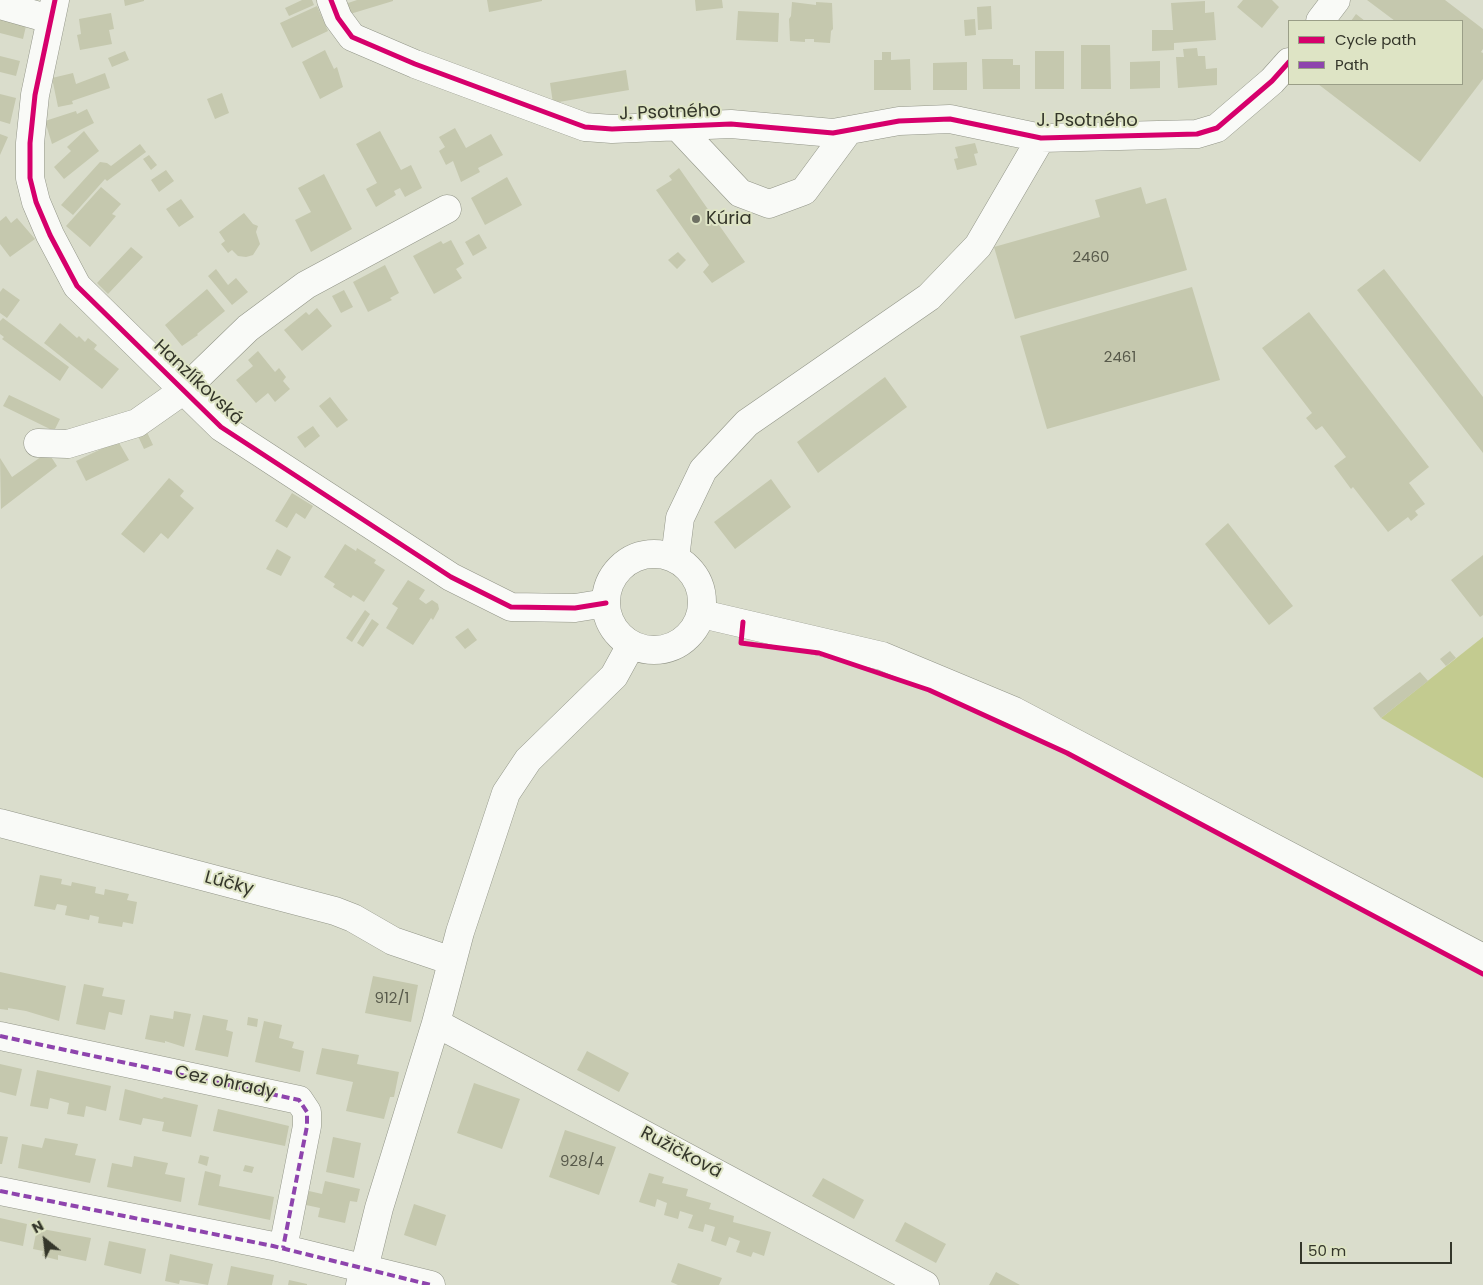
<!DOCTYPE html>
<html>
<head>
<meta charset="utf-8">
<style>
	body { margin:0 }
	#map { position:relative; width:1483px; height:1285px; overflow:hidden; background:#daddcc; font-family:Poppins,sans-serif }
	canvas { display:block }
	.legend { position:absolute; left:1288px; top:20px; width:175px; height:65px; box-sizing:border-box; background:#dee4c5; border:1px solid #9a9e87; margin:0; padding:6px 9px; list-style:none; font-size:15px; color:#34362a }
	.legend li { display:flex; align-items:center; gap:10px; height:25px }
	.legend b { width:25px; border:1px solid #9a9e87 }
	.north { position:absolute; left:20px; top:1215px; width:50px; height:50px; -webkit-text-stroke:4px #dee4c5; paint-order:stroke; rotate:331deg; font-size:14px; font-weight:700; line-height:20px; text-align:center; color:#34362a }
	.north::after { content:''; display:block; margin:auto; width:18px; height:22px; background:#34362a; clip-path:polygon(50% 0,100% 100%,50% 72%,0 100%) }
	.scale { position:absolute; left:1300px; top:1242px; width:152px; height:22px; box-sizing:border-box; border:2px solid #34362a; border-top:0; padding-left:6px; font-size:15px; line-height:18px; white-space:nowrap; color:#34362a; -webkit-text-stroke:4px #dee4c5; paint-order:stroke }
</style>
</head>
<body>
<div id="map">
<canvas width="1483" height="1285"></canvas>
<ul class="legend">
<li><b style="height:6px;background:#d6006c"></b>Cycle path</li>
<li><b style="height:6px;background:#8e44ad"></b>Path</li>
</ul>
<div class="north">N</div>
<div class="scale">50 m</div>
</div>
<script>
const context = document.querySelector('canvas').getContext('2d');
context.lineJoin = 'round';
function fill(path, color) {
  context.fillStyle = color;
  context.fill(path, 'evenodd');
}
function poly(rows) {
  const path = new Path2D();
  for (const r of rows) {
    if (r.length === 3) {
      path.moveTo(r[0] + r[2], r[1]);
      path.arc(r[0], r[1], r[2], 0, 2 * Math.PI);
      continue;
    }
    path.moveTo(r[0], r[1]);
    for (let i = 2; i < r.length; i += 2) path.lineTo(r[i], r[i + 1]);
  }
  return path;
}
function trace(path, color, width, dash) {
  context.strokeStyle = color;
  context.lineWidth = width;
  context.lineCap = dash ? 'butt' : 'round';
  context.setLineDash(dash || []);
  context.stroke(path);
}
function drawText(font, color, halo, rows, align = 'center') {
  context.font = font + ' Poppins,sans-serif';
  context.lineWidth = 4;
  context.setLineDash([]);
  context.textBaseline = 'middle';
  context.strokeStyle = halo;
  context.fillStyle = color;
  for (const [text, x, y, turn = 0] of rows) {
    context.save();
    context.translate(x, y);
    context.rotate((+turn || 0) * Math.PI / 180);
    context.textAlign = isNaN(turn) ? turn : align;
    if (halo) context.strokeText(text, 0, 0);
    context.fillText(text, 0, 0);
    context.restore();
  }
}
fill(poly([
	[1483,637,1483,778,1381,718]
]), '#c3cb90');
fill(poly([
	[124,0,144,0,144,1,125,6],
	[302,0,312,0,314,5,289,16,285,8],
	[357,0,393,0,393,1,350,14,345,4],
	[487,0,542,0,542,1,489,12],
	[695,0,722,0,723,8,696,11],
	[1243,0,1272,0,1279,7,1262,28,1237,7],
	[1367,0,1445,0,1483,29,1483,49,1481,52,1483,53,1483,79,1420,162,1318,84,1462,84,1462,21,1395,21],
	[1205,1,1205,13,1214,12,1216,40,1174,43,1174,50,1152,51,1152,30,1173,30,1171,3],
	[792,2,816,5,816,2,832,3,833,29,831,31,830,43,814,42,814,39,805,39,805,42,790,41,789,19,791,16],
	[317,6,328,31,292,48,280,23],
	[991,6,992,29,978,30,977,7],
	[738,11,779,13,778,42,736,40],
	[111,13,114,29,109,30,112,44,80,50,77,35,81,34,79,19],
	[1356,14,1365,21,1351,21],
	[0,18,26,26,23,39,0,33],
	[975,19,976,35,965,36,964,20],
	[1081,45,1110,45,1111,89,1081,89],
	[1197,48,1198,56,1205,56,1206,69,1217,68,1217,85,1178,88,1176,57,1184,57,1183,49],
	[325,50,334,69,337,67,343,87,320,99,302,62],
	[125,51,129,60,112,67,108,58],
	[1035,51,1064,51,1064,89,1035,89],
	[882,52,891,52,891,60,910,59,911,90,874,90,874,60,882,60],
	[0,56,20,61,16,76,0,72],
	[982,59,1013,59,1013,65,1020,65,1020,89,983,89],
	[1160,61,1160,88,1130,89,1130,62],
	[967,62,967,90,933,90,933,63],
	[626,70,629,90,553,103,550,83],
	[73,73,76,84,105,73,110,88,72,101,73,104,58,107,52,78],
	[222,93,229,113,215,119,207,99],
	[0,94,16,98,10,124,0,121],
	[87,109,94,123,52,144,45,121,76,111,77,114],
	[455,128,466,148,491,134,503,155,478,168,480,172,461,182,453,161,446,165,439,151,445,147,439,137],
	[84,131,99,151,64,179,54,167,71,151,67,147],
	[380,131,401,170,411,165,422,188,405,197,400,188,394,191,396,195,376,207,366,189,377,183,356,144],
	[0,134,8,137,0,155],
	[975,143,978,153,974,154,977,165,957,170,954,159,958,158,955,147],
	[140,144,146,152,107,181,105,179,73,215,61,205,100,162,107,163,111,166],
	[149,155,157,165,151,170,143,159],
	[679,168,745,262,712,283,703,272,709,265,656,190,672,180,669,176],
	[166,170,174,181,159,192,151,180],
	[324,174,352,229,311,252,295,220,311,212,298,188],
	[507,177,522,205,485,225,471,198],
	[101,187,121,204,112,214,116,216,90,247,66,226],
	[1141,187,1146,204,1166,198,1187,270,1015,319,994,247,1100,217,1095,200],
	[181,199,194,217,179,227,166,209],
	[244,213,253,224,258,226,256,232,260,244,253,255,246,257,238,256,232,250,228,253,221,244,225,241,219,232],
	[6,216,11,223,17,218,35,239,10,257,0,244,0,221],
	[479,234,487,248,473,256,465,242],
	[451,240,464,264,456,269,462,278,434,294,413,256,441,241,443,244],
	[131,247,143,257,108,294,97,283],
	[678,252,686,260,677,269,668,260],
	[385,265,399,293,390,298,392,300,368,312,353,282],
	[216,269,228,285,236,278,248,292,232,305,208,276],
	[1384,269,1483,397,1483,453,1357,290],
	[1192,287,1220,380,1047,429,1020,336],
	[3,288,20,300,7,318,0,313,0,292],
	[207,289,225,311,197,334,198,335,182,346,165,325],
	[344,290,353,307,341,313,332,296],
	[317,308,332,326,302,351,284,330,306,312,309,315],
	[1309,312,1429,467,1409,483,1425,504,1415,511,1418,515,1411,521,1408,517,1388,532,1353,487,1351,489,1334,466,1346,457,1322,426,1316,430,1306,418,1312,413,1262,348],
	[3,318,69,367,60,381,2,339,4,337,0,334,0,321],
	[60,323,77,338,79,336,85,342,88,338,97,345,94,349,119,369,102,389,44,343],
	[258,351,275,372,279,368,286,377,283,381,290,389,275,402,268,393,256,403,236,380,253,366,248,360],
	[885,377,907,407,818,473,797,442],
	[9,395,60,419,54,431,3,406],
	[330,397,348,420,337,428,319,406],
	[313,426,320,436,305,448,297,437],
	[146,430,153,445,144,449,137,434],
	[118,441,129,460,86,481,76,461],
	[48,452,57,466,1,509,0,458,12,477],
	[169,478,184,491,180,496,194,508,168,539,161,533,144,553,121,534],
	[771,479,791,507,735,549,714,522],
	[292,493,313,506,305,519,296,513,287,528,275,521],
	[1228,523,1293,606,1269,625,1205,544],
	[345,544,356,551,357,548,376,560,374,563,385,570,364,602,353,595,351,598,343,593,333,587,335,584,324,577],
	[277,549,291,557,281,576,266,569],
	[1483,555,1483,615,1480,617,1451,580],
	[408,580,425,590,419,599,426,604,432,600,438,604,439,609,433,620,431,618,413,645,386,628,398,608,392,604],
	[365,610,370,614,352,642,346,638],
	[372,619,379,624,363,647,357,643],
	[468,628,477,640,465,649,455,637],
	[1450,651,1456,658,1446,666,1440,659],
	[1420,672,1428,681,1381,718,1373,708],
	[40,875,62,879,61,884,71,886,72,882,96,887,95,893,104,895,105,889,129,894,127,900,137,902,133,924,123,922,122,927,98,923,99,917,90,915,89,920,65,915,67,906,57,904,55,910,34,906],
	[0,972,66,986,59,1021,26,1011,8,1008,8,1010,0,1009],
	[373,976,418,985,411,1022,365,1013],
	[84,984,104,988,102,996,125,1000,122,1015,109,1012,105,1030,76,1024],
	[174,1011,191,1014,184,1047,165,1041,165,1043,145,1039,150,1015,173,1019],
	[203,1015,228,1020,226,1030,233,1032,228,1057,195,1050],
	[248,1017,258,1019,257,1027,247,1025],
	[264,1021,282,1025,279,1038,294,1042,292,1048,304,1051,300,1072,255,1062],
	[322,1048,359,1055,357,1064,399,1072,394,1097,390,1097,384,1119,346,1111,353,1082,316,1074],
	[587,1051,629,1073,619,1092,577,1070],
	[0,1064,22,1069,16,1096,0,1092],
	[37,1070,111,1086,106,1111,86,1106,84,1117,67,1114,69,1103,50,1098,48,1109,30,1106],
	[474,1083,520,1099,502,1149,457,1133],
	[125,1089,162,1099,164,1097,198,1105,191,1137,162,1131,164,1122,143,1118,141,1125,119,1120],
	[218,1109,289,1126,285,1146,213,1131],
	[565,1130,616,1147,599,1195,549,1177],
	[0,1136,8,1137,2,1164,0,1164],
	[333,1137,361,1143,354,1178,326,1172],
	[45,1138,78,1144,75,1155,96,1159,90,1183,18,1168,22,1144,42,1148],
	[200,1155,209,1157,207,1166,198,1163],
	[134,1156,168,1163,165,1174,185,1178,181,1202,107,1187,112,1163,132,1167],
	[245,1165,254,1167,252,1173,243,1171],
	[205,1171,221,1175,219,1186,274,1197,270,1220,198,1205],
	[649,1173,664,1177,662,1183,688,1189,686,1196,711,1203,709,1209,734,1216,733,1222,771,1232,764,1256,753,1252,751,1257,736,1252,740,1241,729,1237,726,1246,711,1241,715,1227,705,1224,703,1232,688,1228,693,1215,680,1211,678,1219,664,1215,667,1203,657,1199,655,1207,639,1202],
	[823,1178,864,1200,854,1219,812,1196],
	[325,1181,360,1189,357,1202,350,1201,345,1223,318,1217,320,1208,306,1205,309,1191,322,1194],
	[414,1204,446,1215,436,1246,404,1235],
	[0,1218,27,1224,23,1246,0,1241],
	[905,1222,946,1244,936,1263,895,1241],
	[37,1228,91,1238,86,1261,58,1255,58,1260,42,1256,43,1251,33,1249],
	[109,1241,146,1249,141,1274,104,1265],
	[170,1254,213,1264,208,1285,180,1280,179,1284,165,1281],
	[678,1263,722,1278,719,1285,678,1285,671,1282],
	[231,1266,274,1275,272,1285,227,1285],
	[996,1272,1020,1285,989,1285],
	[289,1280,307,1284,307,1285,288,1285]
]), '#c5c8ae');
const minor = poly([
	[55,0,35,95,30,143,30,178,36,202,50,235,77,286,221,427,451,577,511,607,575,608,606,603],
	[331,0,338,18,352,37,415,64,585,127,612,129,731,124,833,133,899,121,950,119,1041,138,1197,134,1217,128,1272,81,1289,62],
	[0,5,50,19],
	[1320,21,1336,0],
	[678,127,740,193,769,204,804,191,849,130],
	[38,443,68,444,137,423,184,390,248,328,306,285,447,209],
	[654,602,48],
	[675,558,680,518,703,470,747,423,929,297,978,246,1041,138],
	[702,614,882,656,1014,711,1483,958],
	[0,823,335,911,353,918,393,941,452,961],
	[436,1023,925,1285],
	[0,1036,299,1100,307,1112,307,1126,283,1248],
	[0,1191,273,1246,431,1285],
	[360,1285,379,1208,436,1023,460,932,506,793,528,760,614,676,631,645]
]);
trace(minor, '#929588', 29);
trace(minor, '#f9faf7', 28);
trace(poly([
	[0,1036,299,1100,307,1112,307,1126,283,1248],
	[0,1191,273,1246,431,1285]
]), '#8e44ad', 4, [8, 4]);
trace(poly([
	[55,0,35,95,30,143,30,178,36,202,50,235,77,286,221,427,451,577,511,607,575,608,606,603],
	[331,0,338,18,352,37,415,64,585,127,612,129,731,124,833,133,899,121,950,119,1041,138,1197,134,1217,128,1272,81,1289,62],
	[743,622,741,643,819,653,929,690,1067,753,1483,974]
]), '#d6006c', 5);
for (const [x, y, r, color] of [
	[696,219,5,"#6e7063"]
]) {
  const dot = new Path2D();
  dot.arc(x, y, r, 0, 2 * Math.PI);
  context.fillStyle = color;
  context.fill(dot);
  trace(dot, '#dee4c5', 2);
}
drawText('15px', '#585a4b', null, [
	["2460",1091,258],
	["2461",1120,358],
	["912/1",392,999],
	["928/4",582,1162]
]);
drawText('18px', '#34362a', '#dee4c5', [
	["J. Psotného",670,113,-2],
	["J. Psotného",1087,121],
	["Hanzlíkovská",198,383,43],
	["Lúčky",229,884,15],
	["Cez ohrady",225,1083,12],
	["Ružičková",681,1153,28]
]);
drawText('18px', '#34362a', '#dee4c5', [
	["Kúria",706,219]
], 'left');
</script>
</body>
</html>
